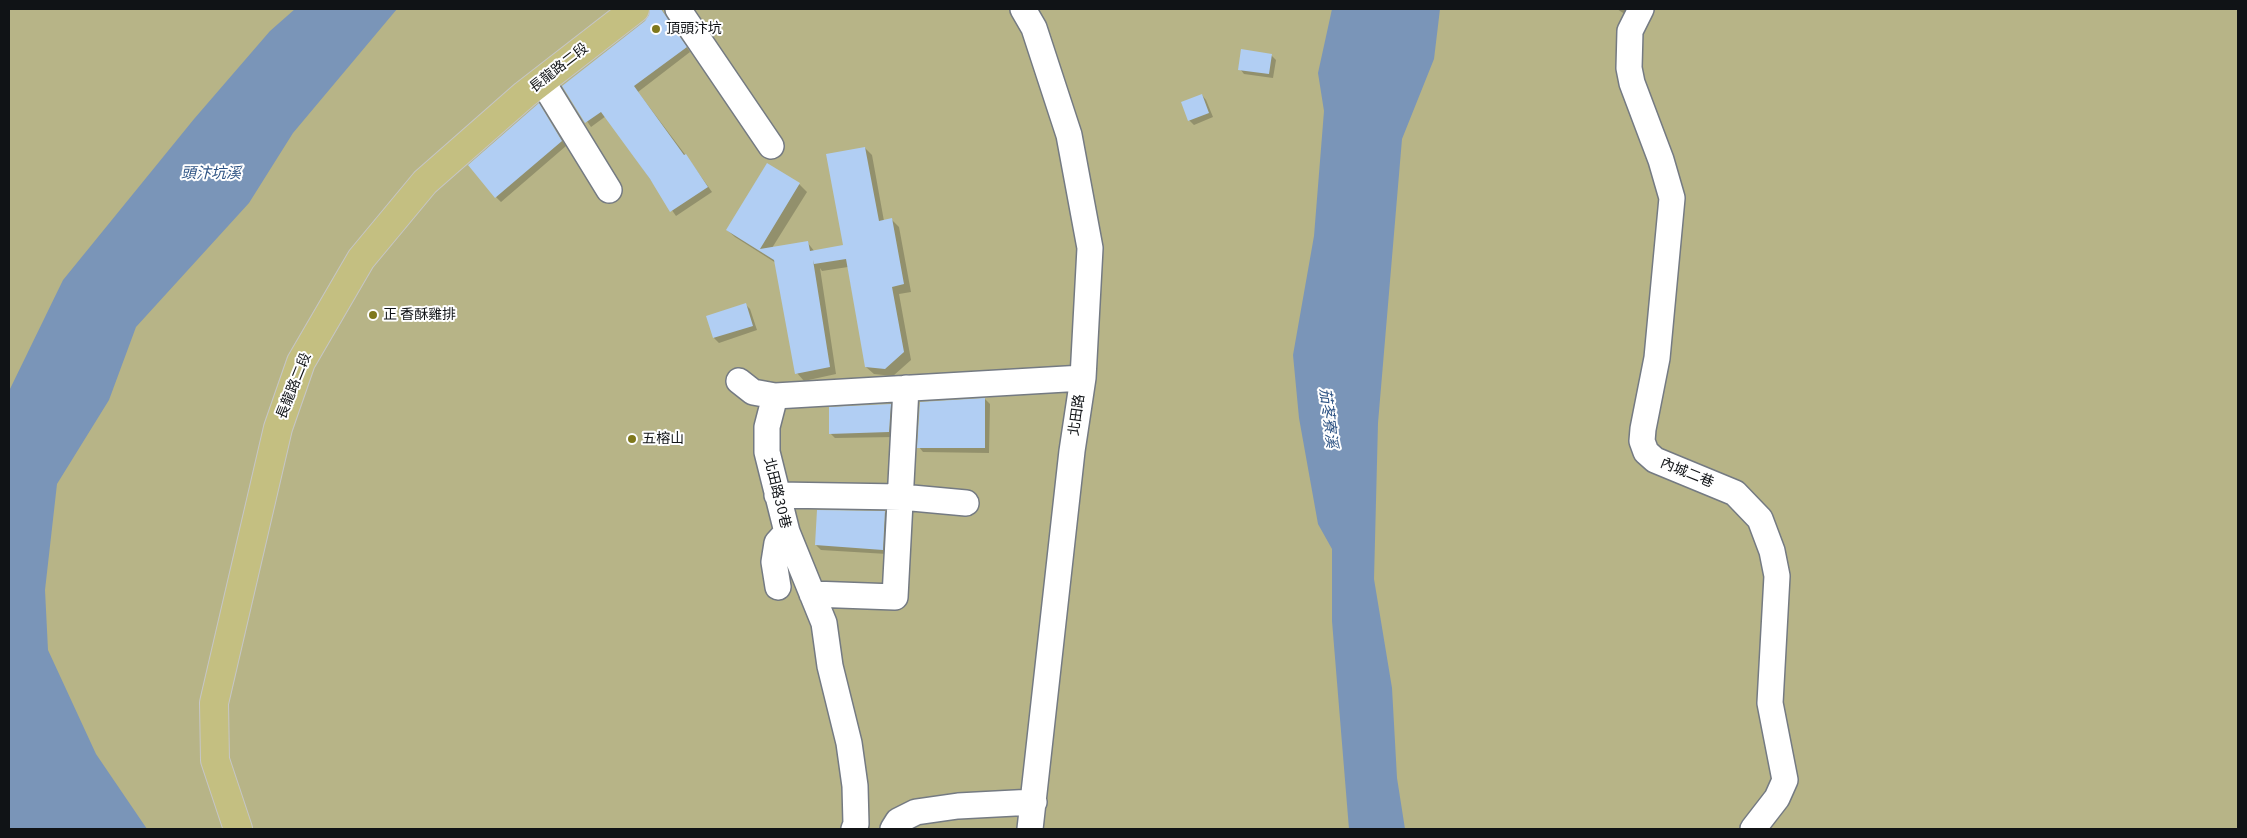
<!DOCTYPE html>
<html>
<head>
<meta charset="utf-8">
<style>
	body { margin:0 }
	#map { position:relative; width:2247px; height:838px; overflow:hidden; background:#e3eaf3; font-family:"IBM Plex Sans",sans-serif }
	canvas { display:block }
	.frame { position:absolute; inset:0; border:10px solid #101316; pointer-events:none }
</style>
</head>
<body>
<div id="map">
<canvas width="2247" height="838"></canvas>
<div class="frame"></div>
</div>
<script>
const context = document.querySelector('canvas').getContext('2d');
context.lineJoin = 'round';
function fill(path, color) {
  context.fillStyle = color;
  context.fill(path, 'evenodd');
}
function poly(rows) {
  const path = new Path2D();
  for (const r of rows) {
    path.moveTo(r[0], r[1]);
    for (let i = 2; i < r.length; i += 2) path.lineTo(r[i], r[i + 1]);
  }
  return path;
}
function trace(path, color, width, dash) {
  context.strokeStyle = color;
  context.lineWidth = width;
  context.lineCap = dash ? 'butt' : 'round';
  context.setLineDash(dash || []);
  context.stroke(path);
}
function drawText(font, color, halo, rows, align = 'center') {
  context.font = font + ' "IBM Plex Sans","Noto Sans TC",sans-serif';
  context.lineWidth = 4;
  context.setLineDash([]);
  context.textBaseline = 'middle';
  context.strokeStyle = halo;
  context.fillStyle = color;
  for (const [text, x, y, turn = 0] of rows) {
    context.save();
    context.translate(x, y);
    context.rotate((+turn || 0) * Math.PI / 180);
    context.textAlign = isNaN(turn) ? turn : align;
    if (halo) context.strokeText(text, 0, 0);
    context.fillText(text, 0, 0);
    context.restore();
  }
}
fill(poly([
	[9,9,2238,9,2238,829,9,829]
]), '#b7b487');
fill(poly([
	[295,9,397,9,293,133,249,203,136,327,109,400,57,484,45,590,48,650,96,754,147,829,9,829,9,391,63,280,194,119,270,31],
	[1332,9,1440,9,1434,59,1402,139,1378,423,1374,579,1392,688,1397,778,1405,829,1349,829,1332,621,1332,549,1318,524,1299,418,1293,355,1314,236,1324,111,1318,73]
]), '#7a95b8');
fill(poly([
	[653,9,662,10,690,52,638,92,690,161,712,192,676,216,606,116,591,127,563,86,645,22],
	[1617,9,1638,9,1631,18],
	[1271,55,1276,60,1273,78,1244,74,1240,69],
	[1202,95,1206,100,1213,117,1194,125,1189,120],
	[539,105,566,146,501,202,496,197],
	[865,148,872,155,884,221,892,220,899,227,911,292,899,294,911,360,893,376,874,374,866,367,848,267,822,271,820,268,836,374,804,381,797,373,776,263,735,237,727,230,767,164,799,184,807,192,772,248,807,242,815,252,844,246],
	[745,304,750,309,757,330,719,343,714,338,707,317],
	[985,399,990,404,989,453,923,452,919,447],
	[890,405,895,410,894,437,835,438,830,433],
	[885,512,889,517,887,554,821,550,816,545]
]), '#0003');
fill(poly([
	[650,9,661,9,687,47,634,86,684,155,686,154,708,187,670,212,650,179,601,112,585,123,562,86,645,21,649,15],
	[1241,49,1272,54,1269,74,1238,70],
	[1202,94,1209,113,1188,121,1181,102],
	[539,103,562,141,495,198,468,165],
	[865,147,879,221,892,218,904,284,892,287,904,352,885,369,865,367,846,259,814,264,813,260,830,367,795,374,774,260,726,230,767,163,800,183,760,249,808,241,810,251,843,245,826,154],
	[746,303,753,326,713,338,706,316],
	[985,398,985,448,917,448,920,402],
	[891,404,889,432,829,434,829,407],
	[817,510,885,511,883,550,815,545]
]), '#b1cef3');
const minor = poly([
	[678,9,771,146],
	[1023,9,1034,28,1069,135,1090,248,1083,378,1072,451,1030,829],
	[1641,9,1630,31,1629,68,1632,83,1661,160,1672,198,1657,358,1643,429,1642,441,1646,452,1655,460,1735,493,1760,519,1772,551,1777,576,1770,703,1785,780,1777,798,1753,829],
	[542,81,609,190],
	[739,381,753,392,775,396],
	[777,495,901,497,966,503],
	[778,587,774,562,777,543,787,532],
	[812,594,895,597,906,388],
	[854,829,856,824,855,786,849,743,830,666,824,623,787,532,767,452,767,427,775,396,1083,378],
	[893,829,898,821,916,812,958,806,1034,802]
]);
const major = poly([
	[238,829,215,760,214,703,278,428,301,362,361,259,425,182,524,95,635,9]
]);
trace(minor, '#747a82', 28);
trace(major, '#c6c6c7', 30);
trace(minor, '#fff', 25);
trace(major, '#c4bf81', 28);
for (const [x, y, r, color] of [
	[656,29,5,"#7f781c"],
	[373,315,5,"#7f781c"],
	[632,439,5,"#7f781c"]
]) {
  const dot = new Path2D();
  dot.arc(x, y, r, 0, 2 * Math.PI);
  context.fillStyle = color;
  context.fill(dot);
  trace(dot, '#fff', 2);
}
drawText('14px', '#101316', '#fff', [
	["頂頭汴坑",666,29],
	["正 香酥雞排",383,315],
	["五榕山",642,439]
], 'left');
drawText('14px', '#101316', '#fff', [
	["長龍路二段",559,68,-38],
	["長龍路二段",294,386,-68],
	["北田路",1077,415,-82],
	["內城二巷",1687,473,22],
	["北田路30巷",777,493,76]
]);
drawText('italic 15px', '#2d5384', '#fff', [
	["頭汴坑溪",211,174],
	["茄苳寮溪",1328,418,83]
]);
</script>
</body>
</html>
